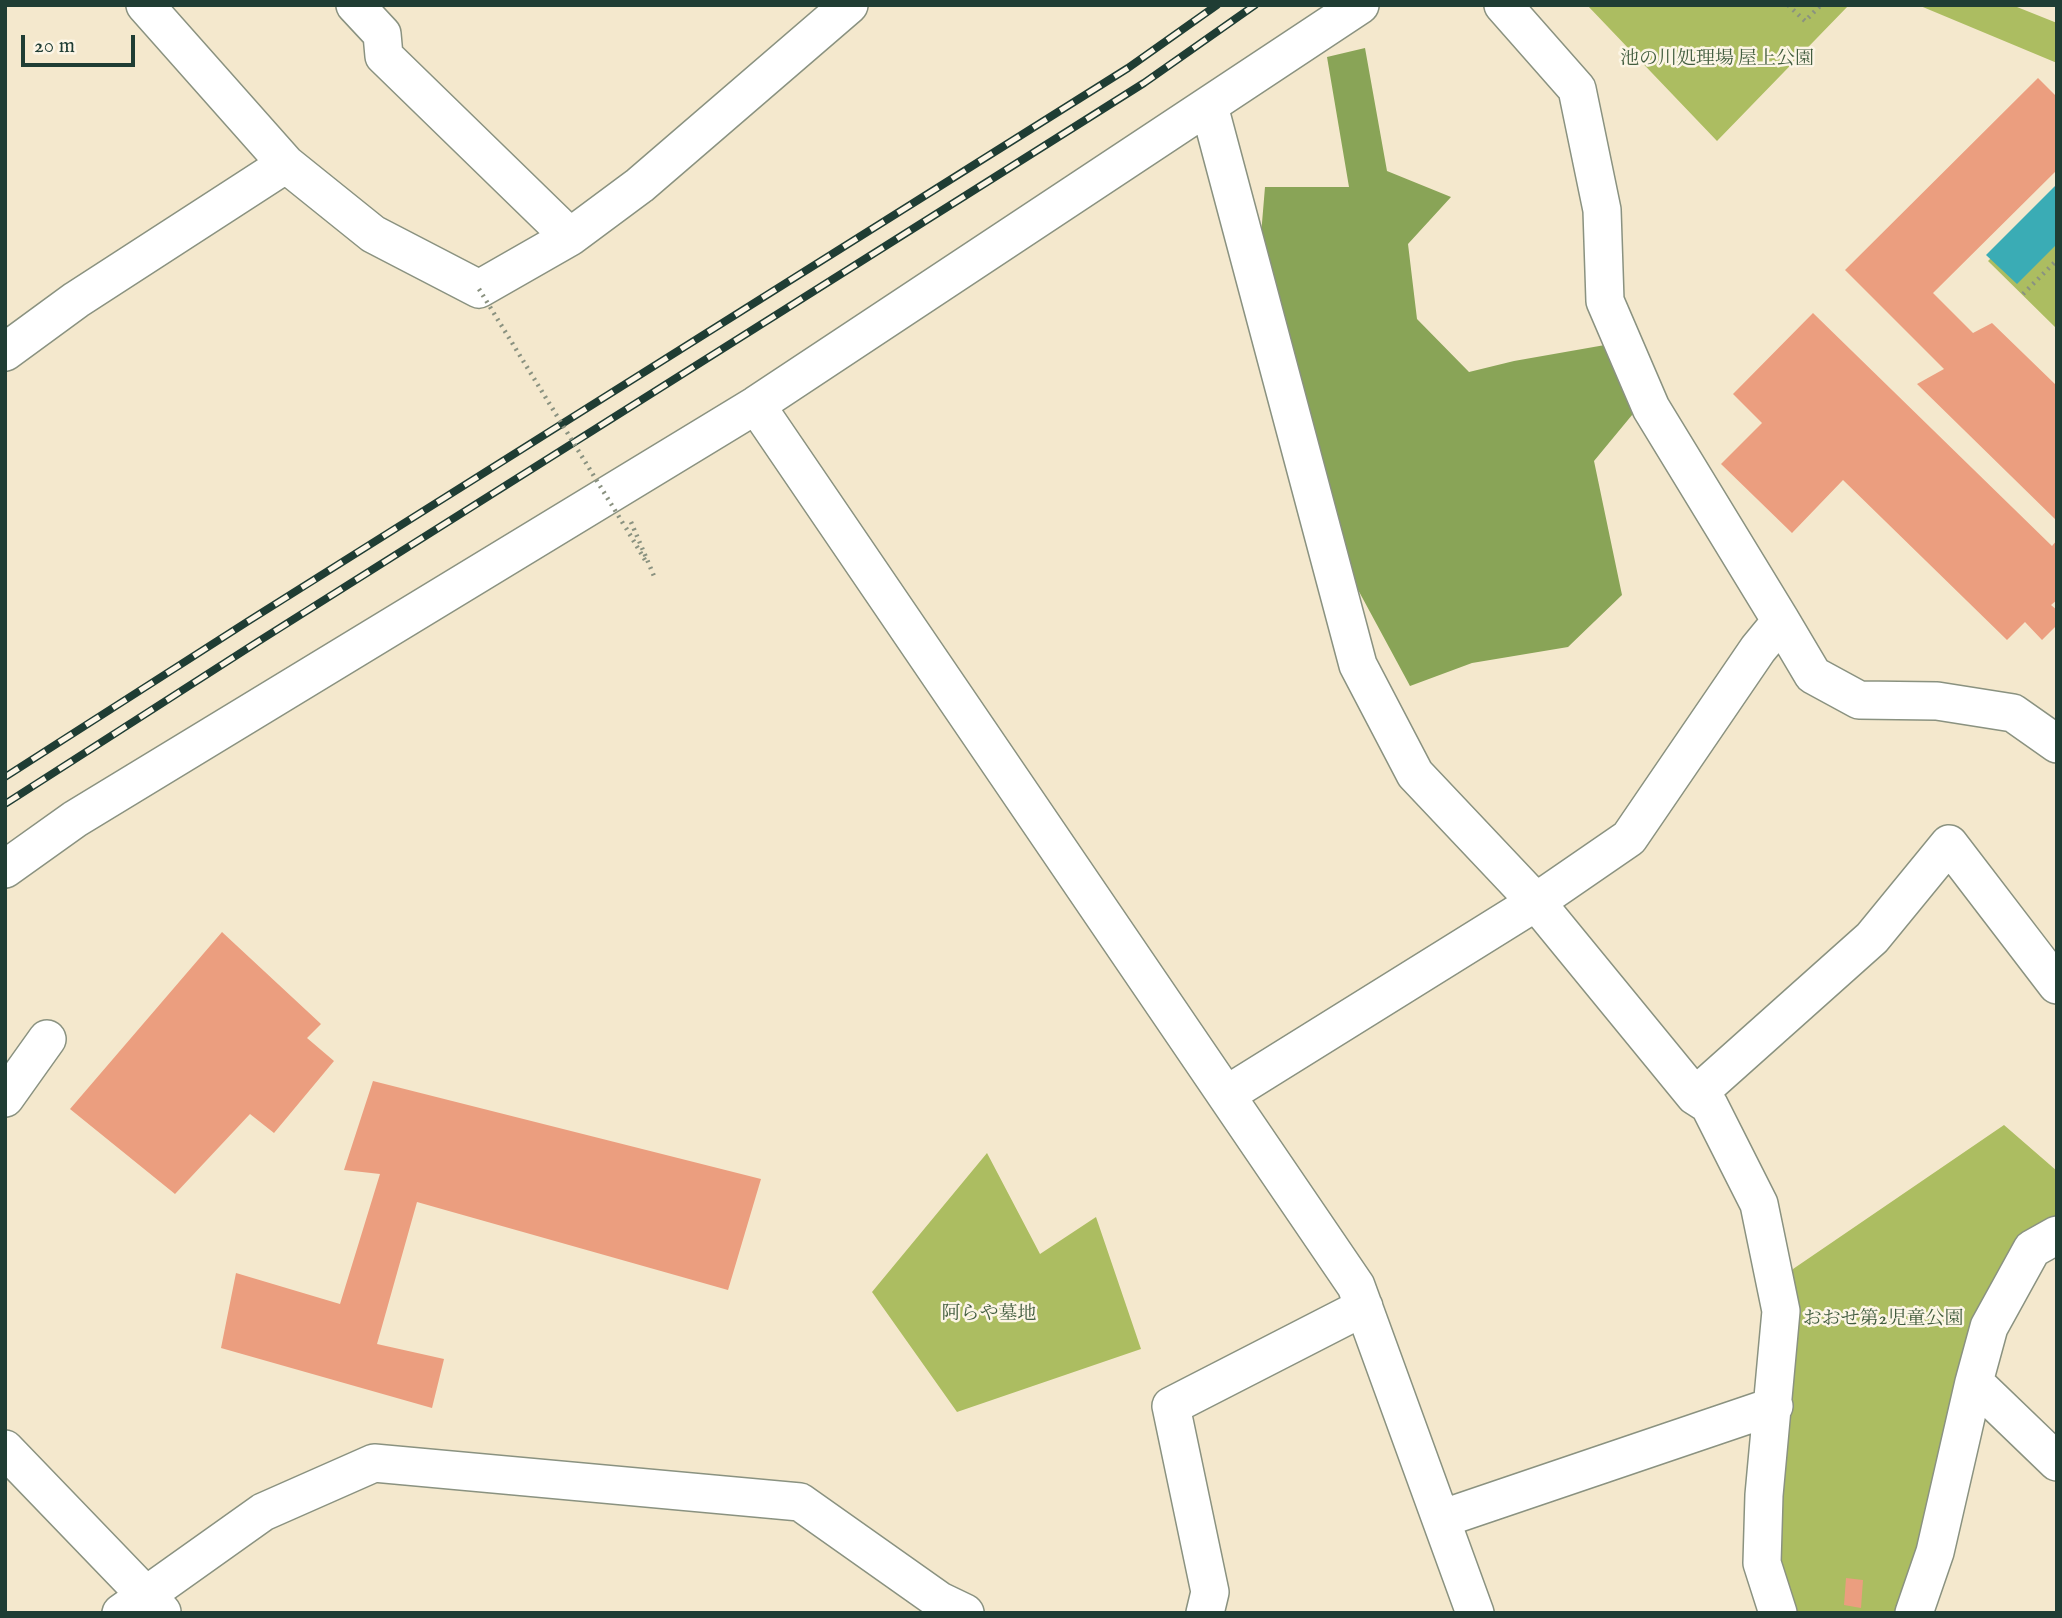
<!DOCTYPE html>
<html>
<head>
<meta charset="utf-8">
<style>
	body { margin:0 }
	#map { position:relative; width:2062px; height:1618px; overflow:hidden; background:#f4e8cd; font-family:"IM FELL English",serif }
	canvas { display:block }
	.frame { position:absolute; inset:0; border:7px solid #1f3d34; pointer-events:none }
	.scale { position:absolute; left:21px; top:35px; width:114px; height:32px; box-sizing:border-box; border:4px solid #1f3d34; border-top:0; padding-left:9px; font-size:21px; line-height:24px; white-space:nowrap; color:#1f3d34; -webkit-text-stroke:5px #fcf5e5; paint-order:stroke }
</style>
</head>
<body>
<div id="map">
<canvas width="2062" height="1618"></canvas>
<div class="frame"></div>
<div class="scale">20 m</div>
</div>
<script>
const context = document.querySelector('canvas').getContext('2d');
context.lineJoin = 'round';
function fill(path, color) {
  context.fillStyle = color;
  context.fill(path, 'evenodd');
}
function poly(rows) {
  const path = new Path2D();
  for (const r of rows) {
    path.moveTo(r[0], r[1]);
    for (let i = 2; i < r.length; i += 2) path.lineTo(r[i], r[i + 1]);
  }
  return path;
}
function trace(path, color, width, dash) {
  context.strokeStyle = color;
  context.lineWidth = width;
  context.lineCap = dash ? 'butt' : 'round';
  context.setLineDash(dash || []);
  context.stroke(path);
}
function drawText(font, color, halo, rows, align = 'center') {
  context.font = font + ' "IM FELL English","Noto Serif JP",serif';
  context.lineWidth = 5;
  context.setLineDash([]);
  context.textBaseline = 'middle';
  context.strokeStyle = halo;
  context.fillStyle = color;
  for (const [text, x, y, turn = 0] of rows) {
    context.save();
    context.translate(x, y);
    context.rotate((+turn || 0) * Math.PI / 180);
    context.textAlign = isNaN(turn) ? turn : align;
    if (halo) context.strokeText(text, 0, 0);
    context.fillText(text, 0, 0);
    context.restore();
  }
}
fill(poly([
	[1587,5,1849,5,1717,141],
	[1918,5,2012,5,2057,23,2057,63],
	[2057,193,2057,329,1988,261],
	[2004,1125,2057,1171,2057,1221,2019,1244,1905,1613,1791,1613,1775,1560,1787,1407,1793,1269],
	[987,1153,1040,1254,1096,1217,1141,1349,957,1412,872,1292]
]), '#acbd61');
fill(poly([
	[1365,48,1387,171,1451,197,1408,244,1417,319,1469,372,1514,361,1605,345,1637,409,1594,461,1622,595,1568,647,1472,663,1410,686,1356,586,1260,247,1265,187,1349,187,1327,57]
]), '#89a457');
fill(poly([
	[2057,184,2057,244,2017,284,1986,255]
]), '#3aacb5');
fill(poly([
	[2038,78,2057,97,2057,170,1933,293,1973,333,1992,323,2057,386,2057,521,1917,384,1944,369,1845,270],
	[1813,313,2052,546,2057,540,2057,600,2051,605,2057,610,2057,625,2042,640,2025,622,2007,640,1843,480,1792,533,1721,464,1762,423,1733,394],
	[222,932,321,1024,307,1038,334,1061,274,1133,250,1114,175,1194,70,1109],
	[373,1081,761,1179,728,1290,417,1202,377,1344,444,1359,432,1408,221,1348,236,1273,340,1304,380,1174,344,1170],
	[1846,1578,1863,1580,1861,1608,1844,1605]
]), '#eb9e7f');
const minor = poly([
	[145,5,286,164,373,234,479,289,570,237,384,56,382,34,355,5],
	[1209,106,1358,665,1415,774,1536,902,1695,1096,1709,1105,1759,1204,1781,1311,1764,1495,1762,1563,1778,1613],
	[570,237,640,185,849,5],
	[5,352,76,300,286,164],
	[756,405,1356,1286,1475,1613],
	[1781,621,1813,675,1859,700,1937,701,2013,713,2057,744],
	[5,869,75,819,756,405,1360,5],
	[1226,1095,1536,902,1629,838,1758,649,1781,621,1651,408,1605,301,1602,210,1577,89,1503,5],
	[1695,1096,1872,938,1949,844,2057,985],
	[5,1098,47,1039],
	[1974,1382,2057,1462],
	[5,1449,162,1612],
	[1441,1519,1774,1406],
	[121,1613,263,1512,374,1463,800,1502,940,1601,965,1613],
	[1205,1613,1210,1592,1171,1406,1364,1307],
	[1914,1613,1935,1552,1974,1382,1989,1327,2032,1249,2057,1235]
]);
trace(minor, '#8a9280', 40);
trace(poly([
	[1788,5,1805,21,1821,5],
	[2023,294,2057,260],
	[631,522,654,576],
	[626,528,645,560]
]), '#8a9280', 4.5, [2, 5]);
trace(minor, '#fff', 37);
const rail = poly([
	[5,777,250,620,1128,68,1217,5],
	[5,804,259,641,1144,83,1255,5]
]);
trace(rail, '#1f3d34', 8);
trace(rail, '#fcf5e5', 5, [16]);
trace(poly([
	[479,289,624,525]
]), '#8a9280', 4.5, [2, 5]);
drawText('19px', '#425d3f', '#fcf5e5', [
	["池の川処理場 屋上公園",1717,60],
	["阿らや墓地",989,1315],
	["おおせ第2児童公園",1883,1320]
]);
</script>
</body>
</html>
